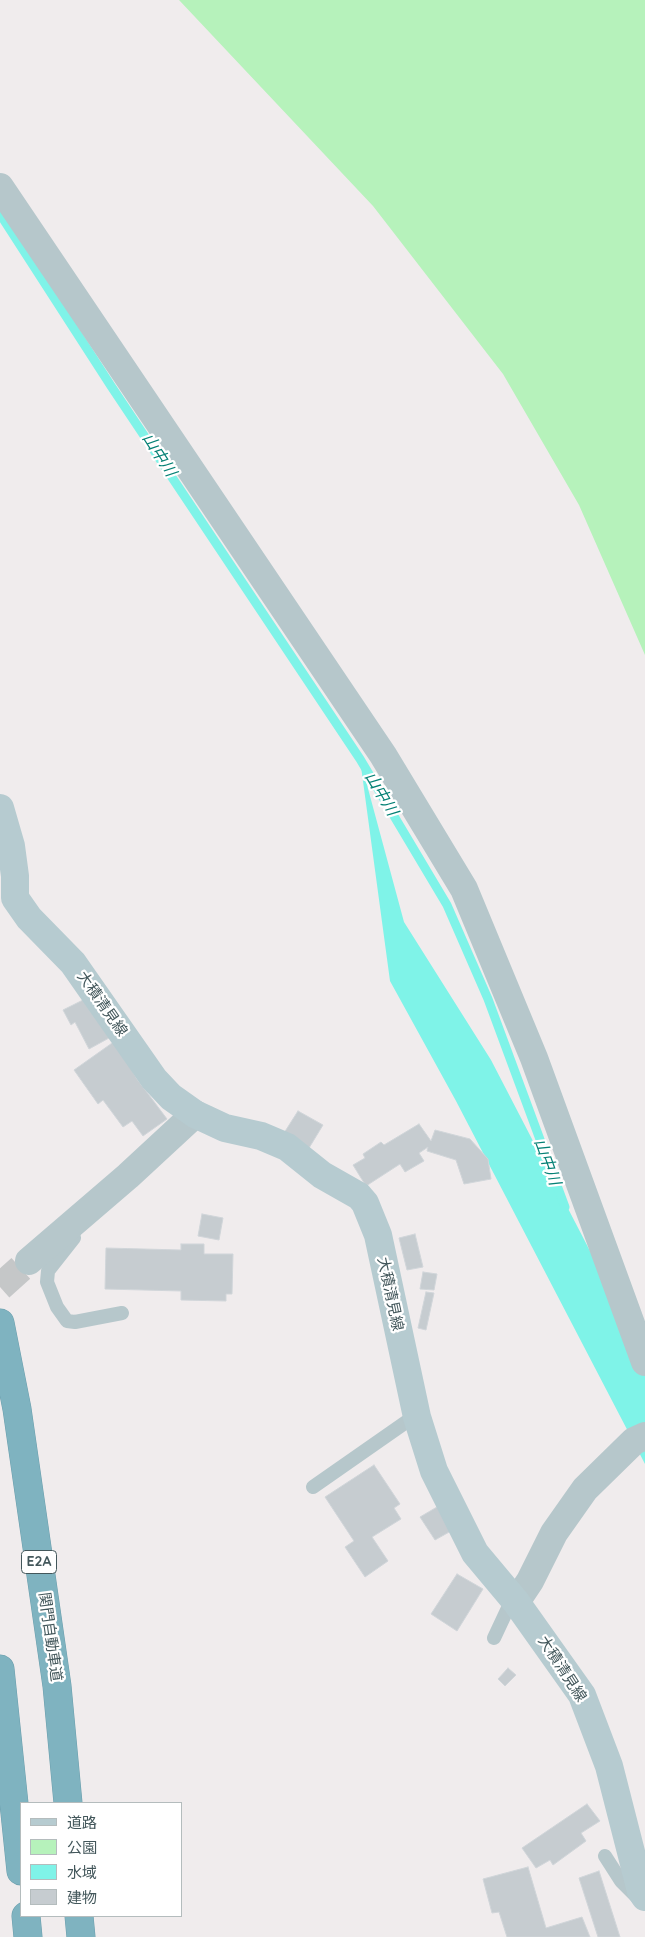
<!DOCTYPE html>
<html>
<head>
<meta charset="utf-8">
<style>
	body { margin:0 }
	#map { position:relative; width:645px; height:1937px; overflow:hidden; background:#f0eced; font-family:Quicksand,"Noto Sans JP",sans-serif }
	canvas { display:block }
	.legend { position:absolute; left:20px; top:1802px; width:162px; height:115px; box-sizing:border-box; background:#fff; border:1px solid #b4bcbd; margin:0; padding:6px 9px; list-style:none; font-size:15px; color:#43575b }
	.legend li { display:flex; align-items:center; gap:10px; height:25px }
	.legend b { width:25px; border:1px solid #b4bcbd }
</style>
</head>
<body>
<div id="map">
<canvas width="645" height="1937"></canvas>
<ul class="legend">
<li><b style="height:6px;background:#b6cbd0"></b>道路</li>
<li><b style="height:14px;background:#b6f2bb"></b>公園</li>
<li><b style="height:14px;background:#7ff3e8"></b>水域</li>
<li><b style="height:14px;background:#c6ccd0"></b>建物</li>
</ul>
</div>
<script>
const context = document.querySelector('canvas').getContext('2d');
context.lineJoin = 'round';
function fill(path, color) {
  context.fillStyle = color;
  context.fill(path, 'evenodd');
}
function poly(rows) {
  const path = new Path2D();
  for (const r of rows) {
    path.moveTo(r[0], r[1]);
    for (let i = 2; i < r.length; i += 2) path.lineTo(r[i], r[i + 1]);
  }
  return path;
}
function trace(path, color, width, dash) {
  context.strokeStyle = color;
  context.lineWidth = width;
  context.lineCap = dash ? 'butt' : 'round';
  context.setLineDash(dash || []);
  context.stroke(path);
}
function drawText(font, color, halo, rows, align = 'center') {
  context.font = font + ' Quicksand,"Noto Sans JP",sans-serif';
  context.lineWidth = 4.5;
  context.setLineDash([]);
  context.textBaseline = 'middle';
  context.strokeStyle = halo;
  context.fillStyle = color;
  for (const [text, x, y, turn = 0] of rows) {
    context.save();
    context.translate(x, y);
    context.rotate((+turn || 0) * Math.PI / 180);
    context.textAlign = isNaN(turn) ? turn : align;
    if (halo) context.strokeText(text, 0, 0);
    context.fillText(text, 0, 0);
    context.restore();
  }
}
fill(poly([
	[179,0,645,0,645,655,579,505,503,374,373,206]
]), '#b6f2bb');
fill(poly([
	[360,759,404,922,491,1060,645,1357,645,1464,456,1101,390,981]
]), '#7ff3e8');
trace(poly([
	[0,214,111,386,360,759,447,905,488,999,565,1207]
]), '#7ff3e8', 9);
const building = poly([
	[87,998,109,1038,89,1049,75,1022,71,1025,63,1010,87,998],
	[115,1041,137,1079,167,1119,143,1136,132,1121,123,1127,103,1100,98,1104,74,1070,115,1041],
	[298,1111,323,1125,309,1148,284,1133,298,1111],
	[419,1124,431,1141,435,1130,470,1139,488,1159,491,1179,464,1184,456,1160,427,1151,428,1147,419,1153,424,1161,405,1172,400,1164,366,1186,353,1165,365,1158,363,1154,381,1142,384,1145,419,1124],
	[202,1214,223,1218,219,1240,198,1236,202,1214],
	[415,1234,423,1267,407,1270,399,1238,415,1234],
	[181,1244,204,1244,204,1254,233,1254,232,1294,226,1294,226,1301,181,1300,181,1291,105,1289,106,1248,181,1250,181,1244],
	[423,1272,437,1274,434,1290,420,1289,423,1272],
	[426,1292,434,1293,426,1330,418,1328,426,1292],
	[374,1465,400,1504,394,1508,401,1519,372,1537,388,1561,365,1577,345,1547,354,1541,325,1497,374,1465],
	[437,1507,451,1531,435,1540,420,1517,437,1507],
	[457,1574,483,1589,457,1631,431,1614,457,1574],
	[508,1668,516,1675,505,1686,498,1679,508,1668],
	[587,1804,600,1821,581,1833,586,1841,553,1865,550,1860,536,1868,522,1848,587,1804],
	[528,1867,546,1928,582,1917,590,1937,507,1937,499,1912,492,1913,483,1879,528,1867],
	[599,1871,620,1937,598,1937,579,1878,599,1871]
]);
fill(building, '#c6ccd0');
trace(building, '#d0d5d9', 1);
trace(poly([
	[0,1287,29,1261]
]), '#c5c7c8', 28, [28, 14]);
const motorway = poly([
	[0,1323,17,1409,57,1686,68,1803],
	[0,1669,21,1871],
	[26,1916,28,1937],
	[79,1916,81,1937]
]);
trace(motorway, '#6b9eac', 29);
trace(poly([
	[72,1229,74,1238,48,1271,47,1282,57,1307,67,1321,75,1322,122,1313],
	[313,1487,409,1420,417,1417],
	[494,1638,509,1606,516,1602],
	[605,1856,621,1881,638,1898]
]), '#b6c7cb', 14);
trace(poly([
	[0,187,383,755,464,889,534,1058,645,1362],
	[29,1261,128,1176,195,1114],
	[516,1602,530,1581,554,1533,585,1489,634,1441,645,1436]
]), '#b6c7cb', 28);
trace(poly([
	[0,808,11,846,15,876,15,898,29,918,73,963,154,1079,171,1097,195,1114,225,1128,261,1136,287,1147,322,1175,359,1196,365,1203,378,1235,417,1417,434,1471,475,1553,516,1602,582,1695,609,1766,641,1891,645,1897]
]), '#b6cbd0', 28);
trace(motorway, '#7fb3c0', 28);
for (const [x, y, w] of [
	[39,1562,35]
]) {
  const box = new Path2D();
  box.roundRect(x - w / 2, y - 11.5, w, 23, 4);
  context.fillStyle = '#fff';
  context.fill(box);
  trace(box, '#43575b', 1);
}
drawText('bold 14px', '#43575b', null, [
	["E2A",39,1562]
]);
drawText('15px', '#43575b', '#fff', [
	["大積清見線",102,1004,55],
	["大積清見線",390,1294,78],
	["関門自動車道",50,1637,82],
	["大積清見線",562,1669,57]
]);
drawText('italic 16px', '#058175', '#fff', [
	["山中川",159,455,57],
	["山中川",381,794,59],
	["山中川",547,1162,70]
]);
</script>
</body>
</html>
